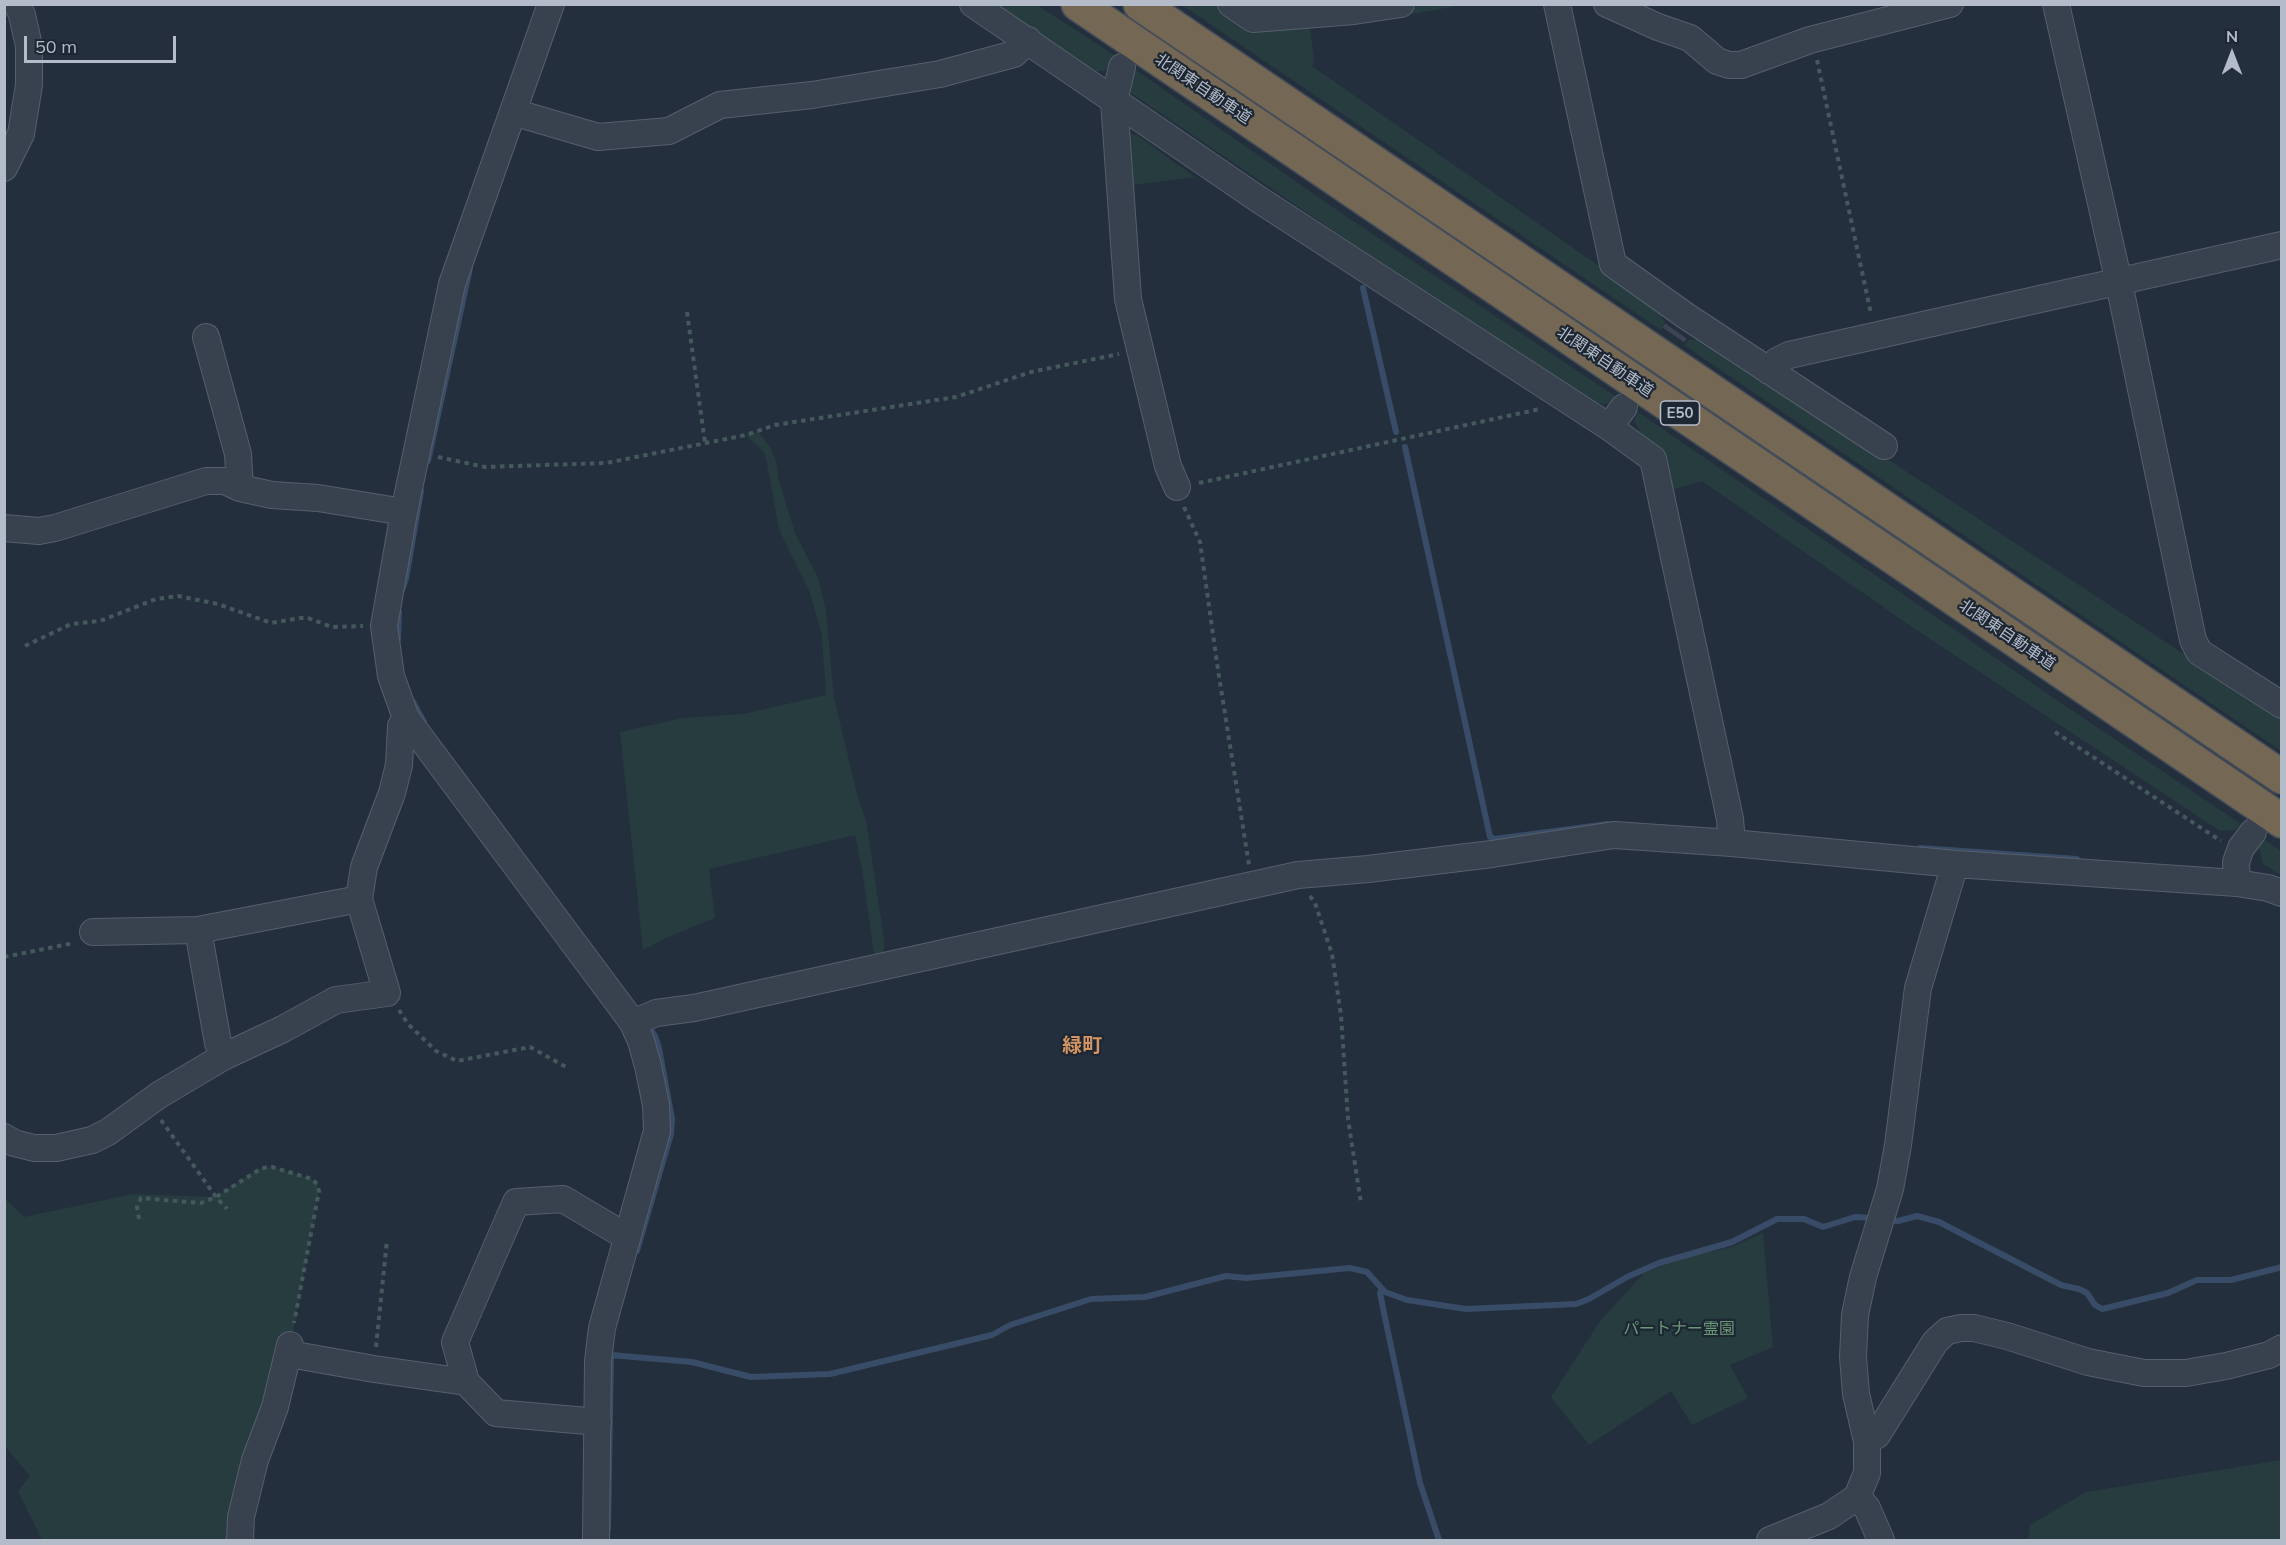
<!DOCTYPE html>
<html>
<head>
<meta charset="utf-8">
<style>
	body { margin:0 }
	#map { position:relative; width:2286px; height:1545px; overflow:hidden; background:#242f3e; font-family:Mulish,sans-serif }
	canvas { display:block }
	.frame { position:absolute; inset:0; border:6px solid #b4bcc9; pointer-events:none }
	.north { position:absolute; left:2202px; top:24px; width:60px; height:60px; -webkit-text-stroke:4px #1d2633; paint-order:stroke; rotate:0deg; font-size:16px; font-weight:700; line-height:24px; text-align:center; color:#b4bcc9 }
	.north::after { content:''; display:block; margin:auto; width:21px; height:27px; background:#b4bcc9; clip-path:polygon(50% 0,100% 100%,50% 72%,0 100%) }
	.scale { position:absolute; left:24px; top:36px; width:152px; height:27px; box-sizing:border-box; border:3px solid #b4bcc9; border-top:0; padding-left:8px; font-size:18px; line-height:21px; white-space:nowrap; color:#b4bcc9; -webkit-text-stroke:4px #1d2633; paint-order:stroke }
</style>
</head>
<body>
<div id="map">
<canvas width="2286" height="1545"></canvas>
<div class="frame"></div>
<div class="north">N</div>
<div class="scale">50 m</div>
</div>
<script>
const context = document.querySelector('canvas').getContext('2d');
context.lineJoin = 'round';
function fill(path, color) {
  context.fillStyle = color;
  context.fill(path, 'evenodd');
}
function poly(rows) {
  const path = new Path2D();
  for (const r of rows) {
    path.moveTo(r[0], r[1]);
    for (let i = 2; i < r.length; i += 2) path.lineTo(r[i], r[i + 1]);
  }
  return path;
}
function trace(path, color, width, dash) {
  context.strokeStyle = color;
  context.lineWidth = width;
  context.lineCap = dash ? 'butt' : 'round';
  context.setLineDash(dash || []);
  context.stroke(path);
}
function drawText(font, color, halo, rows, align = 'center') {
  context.font = font + ' Mulish,"Noto Sans JP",sans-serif';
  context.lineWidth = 4.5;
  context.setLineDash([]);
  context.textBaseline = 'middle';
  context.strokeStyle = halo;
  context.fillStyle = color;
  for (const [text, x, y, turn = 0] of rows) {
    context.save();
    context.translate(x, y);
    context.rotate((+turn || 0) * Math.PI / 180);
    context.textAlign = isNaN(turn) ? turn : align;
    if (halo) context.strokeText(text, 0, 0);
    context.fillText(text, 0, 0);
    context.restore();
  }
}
fill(poly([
	[996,5,1037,5,1119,58,1104,71,1096,71],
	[1182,5,1218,5,1253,28,1425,5,1463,5,1372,21,1310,27,1314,61,1312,66,1655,305,1665,323,1661,330],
	[1133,68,1344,215,1615,396,1610,403,1604,404,1594,402,1353,244,1131,93,1127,75],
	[1131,134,1137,135,1195,177,1126,186,1123,136],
	[1705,339,2187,656,2281,714,2281,751,1684,345,1689,340],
	[1638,412,2064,705,2241,824,2235,830,2220,831,1912,627,1702,481,1668,491,1646,441,1634,421],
	[758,432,770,447,776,461,779,481,795,533,818,578,826,611,834,698,858,798,866,820,884,939,884,960,875,961,862,869,855,835,709,869,715,918,668,937,643,950,620,732,683,718,743,714,826,695,822,635,810,593,779,529,765,453,746,435],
	[2263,839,2281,851,2281,875,2263,864,2259,847],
	[272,1167,312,1179,317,1184,319,1191,289,1354,240,1540,42,1540,18,1491,30,1476,5,1446,4,1198,24,1217,133,1194,216,1197,247,1176,262,1168],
	[1763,1233,1773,1347,1730,1365,1748,1398,1692,1425,1671,1391,1589,1445,1551,1397,1600,1321,1644,1273,1678,1259,1732,1247],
	[2281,1460,2281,1540,2028,1540,2030,1525,2086,1492]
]), '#263c3f');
trace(poly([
	[1363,288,1396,432],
	[1405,447,1490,837,1495,839,1608,824],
	[428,461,470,268],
	[402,590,406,579,421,491],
	[398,640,399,612],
	[413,702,424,722],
	[1920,848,2077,859],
	[1888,1220,1898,1221,1917,1216,1939,1222,2061,1285,2079,1289,2087,1293,2095,1305,2102,1309,2168,1293,2197,1280,2231,1280,2282,1267],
	[637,1251,671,1134,672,1119,659,1048,655,1036,647,1025],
	[1382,1289,1380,1293,1384,1313,1420,1483,1439,1540],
	[611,1355,692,1362,751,1377,830,1374,992,1335,1010,1325,1091,1299,1145,1297,1226,1276,1246,1278,1350,1268,1367,1272,1385,1292,1407,1300,1466,1309,1576,1304,1589,1299,1627,1277,1659,1263,1732,1242,1777,1219,1804,1219,1823,1227,1855,1217,1875,1218],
	[608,1529,611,1354]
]), '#394c67', 6);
trace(poly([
	[1629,399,1676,331]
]), '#3a4453', 26, [26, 13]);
const minor = poly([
	[551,4,452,284,404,512,384,626,391,676,406,718,616,1000,633,1023,641,1041,648,1066,656,1105,657,1131,602,1328,598,1361,596,1540],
	[973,4,1258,199,1609,427,1653,459,1730,819,1732,843],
	[1231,4,1253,19,1354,11,1401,4],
	[1557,4,1613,264,1686,316,1884,446],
	[1607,4,1658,27,1690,38,1717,61,1729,65,1741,65,1810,40,1950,4],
	[2056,4,2119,283,2193,640,2199,652,2282,705],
	[1122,67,1114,101,1128,299,1168,466,1177,487],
	[513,112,598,137,669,131,720,105,812,95,940,74,1014,54,1028,40],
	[4,168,21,134,29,85,29,46,22,15,17,4],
	[206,337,238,454,240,488],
	[1769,371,1777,361,1789,355,2282,245],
	[1609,427,1624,407],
	[4,528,39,531,55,528,206,481,225,481,240,488,272,495,318,498,404,512],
	[2237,883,2236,862,2241,848,2253,832],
	[198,930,218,1043,223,1057],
	[93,932,198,930,359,899,364,867,392,793,399,765,401,726,406,718],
	[633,1023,656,1013,694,1008,1298,875,1368,869,1492,854,1614,835,1732,843,1955,864,2237,883,2268,888,2282,893],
	[4,1137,14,1143,34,1148,56,1148,92,1140,108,1132,159,1095,223,1057,283,1029,336,1000,387,993,359,899],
	[289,1354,374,1369,466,1382],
	[598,1422,496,1413,466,1382,455,1342,516,1202,563,1199,627,1237],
	[1867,1441,1877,1435,1935,1342,1947,1331,1961,1328,1974,1328,2007,1336,2088,1362,2144,1373,2186,1373,2226,1366,2269,1355,2282,1348],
	[1857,1497,1867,1508,1881,1540],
	[240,1540,241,1517,255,1460,275,1407,290,1345],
	[1770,1540,1829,1516,1857,1497,1867,1473,1867,1441,1856,1394,1853,1357,1855,1315,1863,1277,1890,1189,1898,1145,1918,988,1955,864]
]);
const highway = poly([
	[1078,4,2282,821],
	[1140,4,2282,777]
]);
trace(minor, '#565f6c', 28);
trace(highway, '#434c59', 36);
trace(poly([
	[1817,60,1871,314],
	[687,312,705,443],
	[438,457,485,467,606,463,746,435,775,425,956,397,1031,372,1119,354],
	[1199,483,1540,409],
	[1184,507,1200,542,1218,670,1249,865],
	[25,646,71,624,100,621,156,599,178,596,218,604,271,623,300,618,308,618,332,627,363,626],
	[2055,732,2221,841],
	[1310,896,1315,903,1332,954,1341,1015,1348,1119,1361,1203],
	[4,957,74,943],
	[399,1010,408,1024,436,1051,457,1061,530,1047,566,1067],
	[161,1120,216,1197,227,1209],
	[139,1219,137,1207,141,1198,201,1203,216,1197,262,1168,272,1167,312,1179,317,1184,319,1191,294,1323],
	[376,1347,387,1240]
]), '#44595c', 4, [4.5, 4.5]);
trace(minor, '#38414e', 26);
trace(highway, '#746855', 33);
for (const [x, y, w] of [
	[1680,413,39]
]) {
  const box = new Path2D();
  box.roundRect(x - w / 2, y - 12, w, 24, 4.5);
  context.fillStyle = '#1d2633';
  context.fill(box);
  trace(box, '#b4bcc9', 1.5);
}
drawText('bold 15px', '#b4bcc9', null, [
	["E50",1680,413]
]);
drawText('16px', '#b4bcc9', '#1d2633', [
	["北関東自動車道",1203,89,34],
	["北関東自動車道",1605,362,34],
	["北関東自動車道",2007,635,34]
]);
drawText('16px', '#6b9a76', '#1d2633', [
	["パートナー霊園",1679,1329]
]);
drawText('bold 20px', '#d59563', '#1d2633', [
	["緑町",1082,1046]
]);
</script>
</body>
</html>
